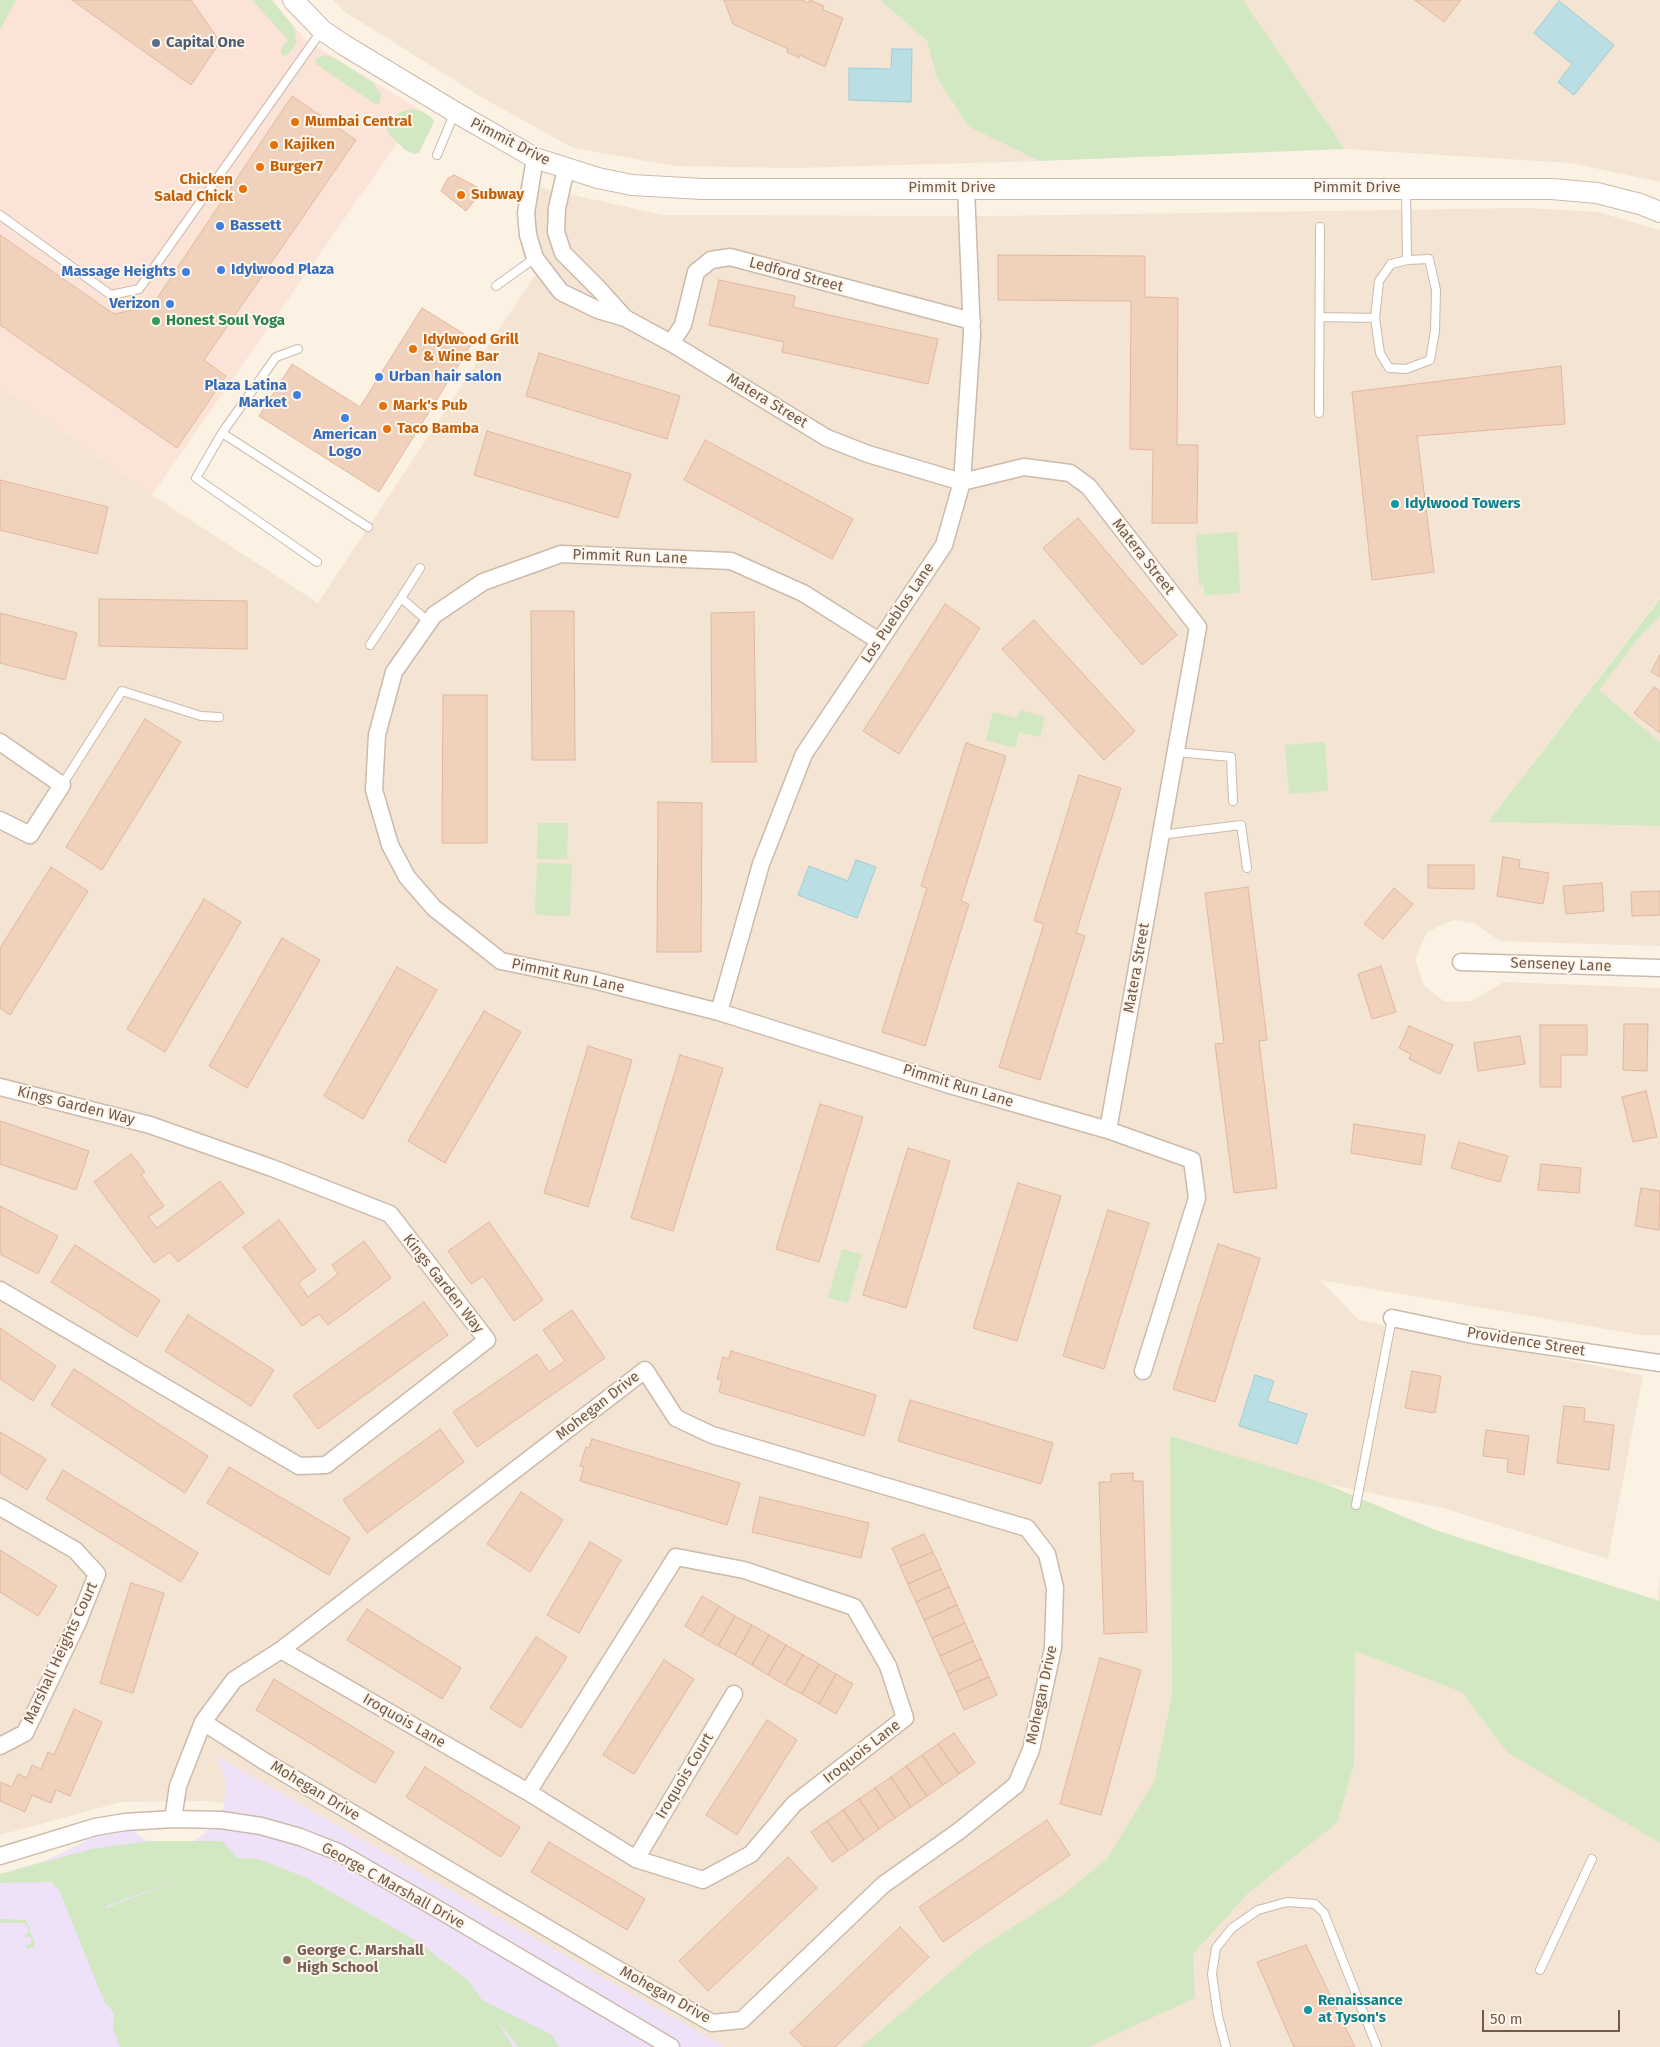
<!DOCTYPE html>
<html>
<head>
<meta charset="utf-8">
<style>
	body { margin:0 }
	#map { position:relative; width:1660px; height:2047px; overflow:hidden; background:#fbf2e4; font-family:"Fira Sans",sans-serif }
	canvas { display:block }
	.scale { position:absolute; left:1482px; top:2010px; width:138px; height:22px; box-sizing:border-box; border:2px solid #73594a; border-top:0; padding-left:6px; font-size:15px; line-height:18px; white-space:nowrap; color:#73594a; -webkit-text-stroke:4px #fef6ea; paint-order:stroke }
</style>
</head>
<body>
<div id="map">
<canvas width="1660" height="2047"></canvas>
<div class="scale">50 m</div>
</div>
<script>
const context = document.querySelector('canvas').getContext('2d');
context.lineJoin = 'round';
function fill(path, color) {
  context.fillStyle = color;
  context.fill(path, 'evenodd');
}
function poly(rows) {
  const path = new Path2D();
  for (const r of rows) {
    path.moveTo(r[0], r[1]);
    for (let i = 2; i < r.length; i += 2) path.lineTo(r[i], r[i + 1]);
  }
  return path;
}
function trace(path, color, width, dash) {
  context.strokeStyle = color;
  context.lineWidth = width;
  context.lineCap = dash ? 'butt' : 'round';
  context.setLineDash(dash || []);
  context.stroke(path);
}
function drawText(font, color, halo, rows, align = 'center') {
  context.font = font + ' "Fira Sans",sans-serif';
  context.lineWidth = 4;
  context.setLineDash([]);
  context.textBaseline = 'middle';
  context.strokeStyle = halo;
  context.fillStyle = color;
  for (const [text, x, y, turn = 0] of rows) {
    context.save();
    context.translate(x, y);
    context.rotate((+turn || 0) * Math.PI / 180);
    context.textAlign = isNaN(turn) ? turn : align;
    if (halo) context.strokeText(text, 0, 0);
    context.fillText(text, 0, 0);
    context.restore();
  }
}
fill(poly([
	[333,0,880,0,927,41,937,78,969,127,1039,161,795,168,675,166,573,148,483,98,345,12],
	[1243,0,1660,0,1660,182,1571,163,1345,149],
	[520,183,662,215,992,216,1525,208,1598,212,1660,230,1660,598,1488,822,1660,826,1660,946,1500,941,1474,923,1453,920,1427,932,1415,958,1423,985,1445,1002,1472,1001,1504,982,1660,988,1660,1335,1641,1335,1320,1280,1359,1320,1643,1375,1608,1559,1440,1507,1326,1484,1435,1530,1658,1603,1660,1576,1660,2047,711,2047,285,1813,206,1801,121,1802,0,1835,0,387,152,495,318,603,535,275,522,252],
	[1660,616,1660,742,1599,690,1637,640]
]), '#f3e4d3');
fill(poly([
	[0,0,72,0,220,42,191,0,272,0,306,40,420,110,152,495,0,387,0,325,177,448,226,376,204,360,356,140,292,96,152,306,114,314,0,235]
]), '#fbe3d8');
fill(poly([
	[216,1756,725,2047,0,2047,0,1874,47,1860,82,1843,107,1828,132,1828,139,1836,151,1843,191,1844,212,1827,224,1807,226,1780]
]), '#efe1f8');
fill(poly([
	[0,0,16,0,0,30],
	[252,0,272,0,295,29,296,41,294,47,286,56,281,55,281,49,288,40],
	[880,0,1243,0,1345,149,1039,161,969,127,937,78,927,41],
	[325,55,334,58,372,82,381,94,380,103,375,104,316,64,315,59],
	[411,109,422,111,432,118,434,122,419,153,414,154,405,150,388,133,387,129,399,113],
	[1237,532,1240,593,1204,595,1204,585,1199,585,1196,535],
	[1660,599,1660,616,1637,640,1599,690,1660,742,1660,826,1488,822],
	[1020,710,1045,717,1040,737,1019,732,1015,748,986,740,993,712,1017,718],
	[1325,742,1328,791,1289,794,1285,745],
	[538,823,568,823,567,859,537,859],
	[537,863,572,864,570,916,535,915],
	[842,1249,862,1254,848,1303,828,1298],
	[1170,1436,1323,1483,1435,1530,1660,1601,1660,1843,1507,1752,1462,1692,1355,1651,1354,1764,1337,1823,1248,1893,1193,1954,1195,1998,1088,2047,861,2047,977,1950,1060,1897,1107,1859,1154,1782,1172,1696],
	[149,1841,222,1841,238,1858,259,1859,307,1878,420,1943,469,1981,482,2000,551,2034,559,2047,518,2047,494,2016,513,2047,120,2047,113,2028,114,2013,104,2001,58,1887,55,1888,53,1882,0,1883,0,1874,92,1849],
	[183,1878,106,1908,106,1906],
	[0,1919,26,1920,35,1943,34,1947,26,1949,26,1945,31,1944,31,1937,25,1937,25,1934,28,1934,28,1926,25,1926,25,1923,0,1923]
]), '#d2e8c3');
const water = poly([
	[1559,1,1614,45,1574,95,1558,82,1572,64,1534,33,1559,1],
	[892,49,912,49,911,102,849,100,849,68,891,69,892,49],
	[856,860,876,867,857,918,798,895,809,866,848,881,856,860],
	[1255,1375,1274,1381,1267,1401,1307,1414,1297,1444,1239,1426,1255,1375]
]);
fill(water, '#b9dee4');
trace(water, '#a0cdd6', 1);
const building = poly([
	[72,0,191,0,220,42,191,85,72,0],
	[724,0,802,0,808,3,810,0,824,6,823,10,843,18,825,67,800,55,799,58,787,52,788,49,733,24,724,0],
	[1415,0,1461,0,1444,22,1415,0],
	[292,96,356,140,204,360,226,376,177,448,0,325,0,235,114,314,152,306,292,96],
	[454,175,477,187,475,200,466,211,441,191,448,178,454,175],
	[998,255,1145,256,1145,297,1178,298,1177,445,1198,445,1197,523,1152,523,1153,450,1130,449,1131,301,998,300,998,255],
	[719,280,795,296,793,307,938,339,928,384,782,352,784,342,709,325,719,280],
	[422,308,474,340,379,492,259,416,292,364,360,407,422,308],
	[539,353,680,396,667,439,526,396,539,353],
	[1561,366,1565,424,1417,436,1434,572,1372,580,1352,392,1561,366],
	[487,431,631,474,618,518,474,475,487,431],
	[705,440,853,519,832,559,684,480,705,440],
	[0,480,108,507,97,554,0,530,0,480],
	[1078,518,1177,635,1142,665,1043,548,1078,518],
	[99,599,247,601,247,649,99,646,99,599],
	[945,604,980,628,899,754,863,731,945,604],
	[531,611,574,611,575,760,532,760,531,611],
	[754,612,756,762,712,762,711,613,754,612],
	[0,613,77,633,65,680,0,663,0,613],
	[1034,620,1135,731,1104,760,1002,649,1034,620],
	[1660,655,1660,677,1651,672,1660,655],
	[1654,687,1660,691,1660,733,1634,713,1654,687],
	[443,695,487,695,487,843,442,843,443,695],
	[145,719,181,742,102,870,66,847,145,719],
	[966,743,1006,756,961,901,969,904,925,1046,882,1032,927,888,921,886,966,743],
	[1079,775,1121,788,1076,933,1085,936,1040,1080,999,1067,1044,924,1034,921,1079,775],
	[658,802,702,803,701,952,657,952,658,802],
	[1503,857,1520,860,1519,868,1549,873,1543,904,1497,896,1503,857],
	[1428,865,1474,865,1474,889,1428,888,1428,865],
	[51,867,88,891,10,1015,0,1008,0,948,51,867],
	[1602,883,1604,911,1566,914,1563,886,1602,883],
	[1248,887,1267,1040,1259,1041,1277,1188,1234,1193,1215,1044,1224,1043,1205,893,1248,887],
	[1394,888,1413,904,1383,939,1364,924,1394,888],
	[1660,891,1660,915,1632,916,1631,892,1660,891],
	[204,899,241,922,165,1052,127,1029,204,899],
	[282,938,320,960,247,1088,209,1066,282,938],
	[1381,966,1396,1012,1372,1019,1358,974,1381,966],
	[397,967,437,990,363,1119,324,1096,397,967],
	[484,1011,521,1032,445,1163,408,1141,484,1011],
	[1624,1024,1648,1024,1647,1071,1623,1070,1624,1024],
	[1540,1025,1587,1025,1587,1055,1561,1055,1561,1087,1540,1087,1540,1025],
	[1409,1026,1453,1045,1440,1074,1409,1059,1411,1054,1399,1048,1409,1026],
	[1520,1036,1525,1064,1478,1071,1474,1043,1520,1036],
	[588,1046,632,1060,588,1207,544,1193,588,1046],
	[680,1055,723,1068,673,1231,631,1218,680,1055],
	[1646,1091,1657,1137,1633,1142,1622,1097,1646,1091],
	[820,1104,863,1117,819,1262,776,1249,820,1104],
	[0,1121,89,1151,76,1190,0,1164,0,1121],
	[1354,1124,1425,1135,1421,1165,1351,1153,1354,1124],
	[1459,1142,1508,1156,1500,1182,1451,1168,1459,1142],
	[908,1148,950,1161,906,1308,863,1295,908,1148],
	[131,1154,145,1172,141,1175,164,1206,148,1217,157,1228,220,1181,244,1213,178,1262,170,1252,154,1263,94,1182,131,1154],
	[1541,1164,1581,1168,1579,1193,1538,1190,1541,1164],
	[1018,1183,1061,1196,1017,1341,973,1328,1018,1183],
	[1641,1188,1660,1191,1659,1230,1635,1226,1641,1188],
	[0,1206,58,1236,38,1274,0,1254,0,1206],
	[1108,1210,1149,1223,1104,1369,1063,1356,1108,1210],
	[279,1220,316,1270,298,1283,308,1297,338,1274,332,1265,364,1241,391,1278,328,1325,319,1314,302,1326,243,1247,279,1220],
	[489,1222,543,1300,514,1321,483,1276,471,1284,448,1251,489,1222],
	[1218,1244,1260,1258,1215,1402,1173,1389,1218,1244],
	[75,1245,160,1300,137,1337,51,1282,75,1245],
	[424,1302,448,1335,318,1429,293,1395,424,1302],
	[572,1310,605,1358,477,1447,453,1412,537,1354,549,1372,565,1361,543,1330,572,1310],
	[188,1315,274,1370,251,1406,165,1351,188,1315],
	[0,1328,56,1366,33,1401,0,1379,0,1328],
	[731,1351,876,1395,864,1436,719,1392,722,1380,717,1379,723,1357,729,1359,731,1351],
	[74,1369,208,1456,185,1493,51,1405,74,1369],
	[1412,1371,1441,1376,1435,1413,1405,1408,1412,1371],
	[910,1400,1053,1443,1041,1484,898,1441,910,1400],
	[1564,1406,1585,1408,1584,1421,1614,1425,1609,1470,1557,1463,1564,1406],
	[440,1429,464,1462,367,1533,343,1500,440,1429],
	[1486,1430,1529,1436,1524,1475,1507,1472,1508,1459,1483,1456,1486,1430],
	[0,1432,46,1459,27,1490,0,1473,0,1432],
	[592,1439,740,1483,727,1525,580,1481,584,1467,580,1466,586,1447,589,1448,592,1439],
	[229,1467,350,1538,329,1575,207,1503,229,1467],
	[63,1470,198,1553,181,1582,46,1499,63,1470],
	[1133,1473,1133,1481,1143,1481,1147,1632,1104,1634,1099,1482,1111,1482,1111,1474,1133,1473],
	[521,1492,563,1520,530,1572,487,1544,521,1492],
	[760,1497,869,1523,861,1558,752,1532,760,1497],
	[924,1534,933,1552,900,1566,892,1548,924,1534],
	[590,1542,621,1560,579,1633,547,1615,590,1542],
	[0,1550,57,1586,38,1616,0,1592,0,1550],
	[933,1552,941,1569,908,1584,900,1566,933,1552],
	[941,1569,949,1587,916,1602,908,1584,941,1569],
	[131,1583,164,1593,133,1693,100,1683,131,1583],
	[949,1587,957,1605,924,1620,916,1602,949,1587],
	[702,1596,719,1606,701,1636,685,1626,702,1596],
	[957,1605,965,1623,932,1638,924,1620,957,1605],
	[719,1606,735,1616,718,1646,701,1636,719,1606],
	[367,1609,461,1668,442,1699,347,1640,367,1609],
	[735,1616,752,1625,735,1655,718,1646,735,1616],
	[965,1623,973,1641,940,1656,932,1638,965,1623],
	[752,1625,769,1635,752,1665,735,1655,752,1625],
	[769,1635,786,1645,768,1675,752,1665,769,1635],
	[536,1637,567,1657,521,1728,490,1708,536,1637],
	[973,1641,981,1659,948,1674,940,1656,973,1641],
	[786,1645,803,1655,785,1685,768,1675,786,1645],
	[803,1655,819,1664,802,1694,785,1685,803,1655],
	[1100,1658,1141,1670,1101,1815,1060,1804,1100,1658],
	[981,1659,989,1677,956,1692,948,1674,981,1659],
	[664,1660,694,1679,634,1774,603,1755,664,1660],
	[819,1664,836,1674,819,1704,802,1694,819,1664],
	[836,1674,853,1684,836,1714,819,1704,836,1674],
	[989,1677,997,1695,964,1710,956,1692,989,1677],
	[274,1679,394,1752,375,1783,256,1710,274,1679],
	[74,1709,102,1722,70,1796,56,1790,51,1803,32,1795,25,1812,0,1801,0,1782,12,1787,18,1774,27,1778,32,1765,41,1769,48,1752,54,1755,74,1709],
	[767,1720,797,1740,737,1835,706,1815,767,1720],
	[954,1733,975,1763,959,1774,938,1744,954,1733],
	[938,1744,959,1774,943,1785,922,1755,938,1744],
	[922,1755,943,1785,927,1796,906,1766,922,1755],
	[906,1766,927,1796,911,1807,891,1777,906,1766],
	[425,1767,520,1827,501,1857,406,1797,425,1767],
	[891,1777,911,1807,895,1818,875,1788,891,1777],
	[875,1788,895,1818,879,1829,859,1799,875,1788],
	[859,1799,879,1829,864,1840,843,1810,859,1799],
	[843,1810,864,1840,848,1851,827,1821,843,1810],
	[1047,1820,1070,1855,943,1942,919,1907,1047,1820],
	[827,1821,848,1851,832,1862,811,1832,827,1821],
	[549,1842,645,1899,627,1930,531,1872,549,1842],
	[788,1857,817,1888,708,1991,679,1961,788,1857],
	[900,1927,929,1957,835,2047,804,2047,790,2033,900,1927],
	[1306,1945,1320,1974,1355,2047,1294,2047,1257,1962,1306,1945]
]);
fill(building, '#f0d1bc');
trace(building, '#e2b89d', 1);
const service = poly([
	[437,155,455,112],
	[1406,189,1407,260],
	[0,215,111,295,139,289,322,30],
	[496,286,535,258],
	[1320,317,1375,318,1379,281,1391,264,1407,260,1429,259,1436,290,1435,331,1430,360,1406,369,1389,368,1380,353,1375,318],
	[1319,413,1320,227],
	[222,433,276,357,298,349],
	[317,562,196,478,222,433,368,527],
	[401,598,420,568],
	[370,645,401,598,429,622],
	[1175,752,1231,757,1233,801],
	[62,785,122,691,201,716,219,717],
	[1160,835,1241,825,1247,868],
	[1356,1505,1392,1318],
	[1540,1970,1592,1859],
	[1226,2047,1218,2016,1212,1974,1216,1948,1232,1928,1258,1910,1287,1902,1315,1904,1324,1913,1377,2047]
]);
const minor = poly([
	[535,158,526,213,528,235,535,258,561,292,598,310,625,318,671,343,827,438,868,454,962,482,1024,467,1070,473,1089,487,1198,627,1108,1130],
	[566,169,557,208,556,232,563,253,598,288,625,318],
	[671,343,683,325,696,272,711,260,730,257,972,321],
	[879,641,803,593,731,561,561,554,483,582,434,615,394,672,377,735,374,790,390,845,407,877,434,908,501,961,593,980,719,1012,950,1085,1108,1130,1192,1160,1197,1198,1143,1371],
	[0,742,62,785,30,835,0,820],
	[1461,962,1660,968],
	[719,1012,761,864,804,754,944,545,962,482,972,335,966,188],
	[0,1087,150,1125,272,1168,390,1214,487,1340,326,1465,299,1466,0,1290],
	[1392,1318,1473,1335,1660,1363],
	[0,1507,75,1550,97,1574,78,1622,25,1733,0,1746],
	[281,1650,528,1792,636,1859,703,1880,751,1854,794,1804,905,1718,888,1666,854,1607,744,1570,676,1557,528,1792],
	[173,1819,178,1786,203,1722,264,1761,610,1965,712,2023,742,2020,883,1885,959,1831,1016,1785,1031,1750,1053,1648,1055,1588,1047,1554,1027,1528,712,1435,676,1418,645,1370,281,1650,234,1680,203,1722],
	[0,1856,95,1827,125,1822,173,1819,221,1820,261,1826,300,1837,338,1852,448,1915,671,2047],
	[636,1859,734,1694]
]);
const tertiary = poly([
	[293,0,322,30,344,45,455,112,535,158,598,178,632,185,702,189,1552,189,1597,193,1640,204,1660,212]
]);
trace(service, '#ccbaab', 10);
trace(minor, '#ccbaab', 19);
trace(tertiary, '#ccbaab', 22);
trace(service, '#fff', 8);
trace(minor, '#fff', 16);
trace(tertiary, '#fff', 20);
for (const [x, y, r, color] of [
	[156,43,5,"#5c6f8a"],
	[295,122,5,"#e8710a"],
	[274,145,5,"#e8710a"],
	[260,167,5,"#e8710a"],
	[243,189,5,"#e8710a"],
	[461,195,5,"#e8710a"],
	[220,226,5,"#3f7fe0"],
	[221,270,5,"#3f7fe0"],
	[186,272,5,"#3f7fe0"],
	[170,304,5,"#3f7fe0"],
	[156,321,5,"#2e9e5b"],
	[413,349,5,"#e8710a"],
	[379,377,5,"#3f7fe0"],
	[297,395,5,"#3f7fe0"],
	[383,406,5,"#e8710a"],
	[345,418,5,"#3f7fe0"],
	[387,429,5,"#e8710a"],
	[1395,504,5,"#0f9aa8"],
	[287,1960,5,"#8d6e63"],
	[1308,2010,5,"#0f9aa8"]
]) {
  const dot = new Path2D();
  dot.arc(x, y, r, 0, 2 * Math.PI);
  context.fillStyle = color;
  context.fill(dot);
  trace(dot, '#fef6ea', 2);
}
drawText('bold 15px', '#4e5e75', '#fef6ea', [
	["Capital One",166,43]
], 'left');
drawText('bold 15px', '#c56008', '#fef6ea', [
	["Mumbai Central",305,122],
	["Kajiken",284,145],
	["Burger7",270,167],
	["Chicken",233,180,"right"],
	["Salad Chick",233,197,"right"],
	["Subway",471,195],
	["Idylwood Grill",423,340],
	["& Wine Bar",423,357],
	["Mark's Pub",393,406],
	["Taco Bamba",397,429]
], 'left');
drawText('15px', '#73594a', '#fef6ea', [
	["Pimmit Drive",510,142,27],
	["Pimmit Drive",952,188],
	["Pimmit Drive",1357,188],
	["Ledford Street",796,275,15],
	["Matera Street",767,401,31],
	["Pimmit Run Lane",630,557,2],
	["Matera Street",1143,557,52],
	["Los Pueblos Lane",898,613,-56],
	["Senseney Lane",1561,965,2],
	["Matera Street",1137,968,-80],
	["Pimmit Run Lane",568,976,12],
	["Pimmit Run Lane",958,1086,17],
	["Kings Garden Way",76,1106,14],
	["Kings Garden Way",443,1284,52],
	["Providence Street",1526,1342,9],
	["Mohegan Drive",598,1406,-38],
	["Marshall Heights Court",61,1653,-65],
	["Mohegan Drive",1042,1695,-78],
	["Iroquois Lane",404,1721,30],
	["Iroquois Lane",862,1752,-38],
	["Iroquois Court",685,1776,-59],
	["Mohegan Drive",315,1791,31],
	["George C Marshall Drive",393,1886,29],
	["Mohegan Drive",665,1995,29]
]);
drawText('bold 15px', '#366cbe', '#fef6ea', [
	["Bassett",230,226],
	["Idylwood Plaza",231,270],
	["Massage Heights",176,272,"right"],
	["Verizon",160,304,"right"],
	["Urban hair salon",389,377],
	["Plaza Latina",287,386,"right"],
	["Market",287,403,"right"],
	["American",345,435,"center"],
	["Logo",345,452,"center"]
], 'left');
drawText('bold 15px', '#27864d', '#fef6ea', [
	["Honest Soul Yoga",166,321]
], 'left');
drawText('bold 15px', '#0d838f', '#fef6ea', [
	["Idylwood Towers",1405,504],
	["Renaissance",1318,2001],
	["at Tyson's",1318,2018]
], 'left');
drawText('bold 15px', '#785e54', '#fef6ea', [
	["George C. Marshall",297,1951],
	["High School",297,1968]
], 'left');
</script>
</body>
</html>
